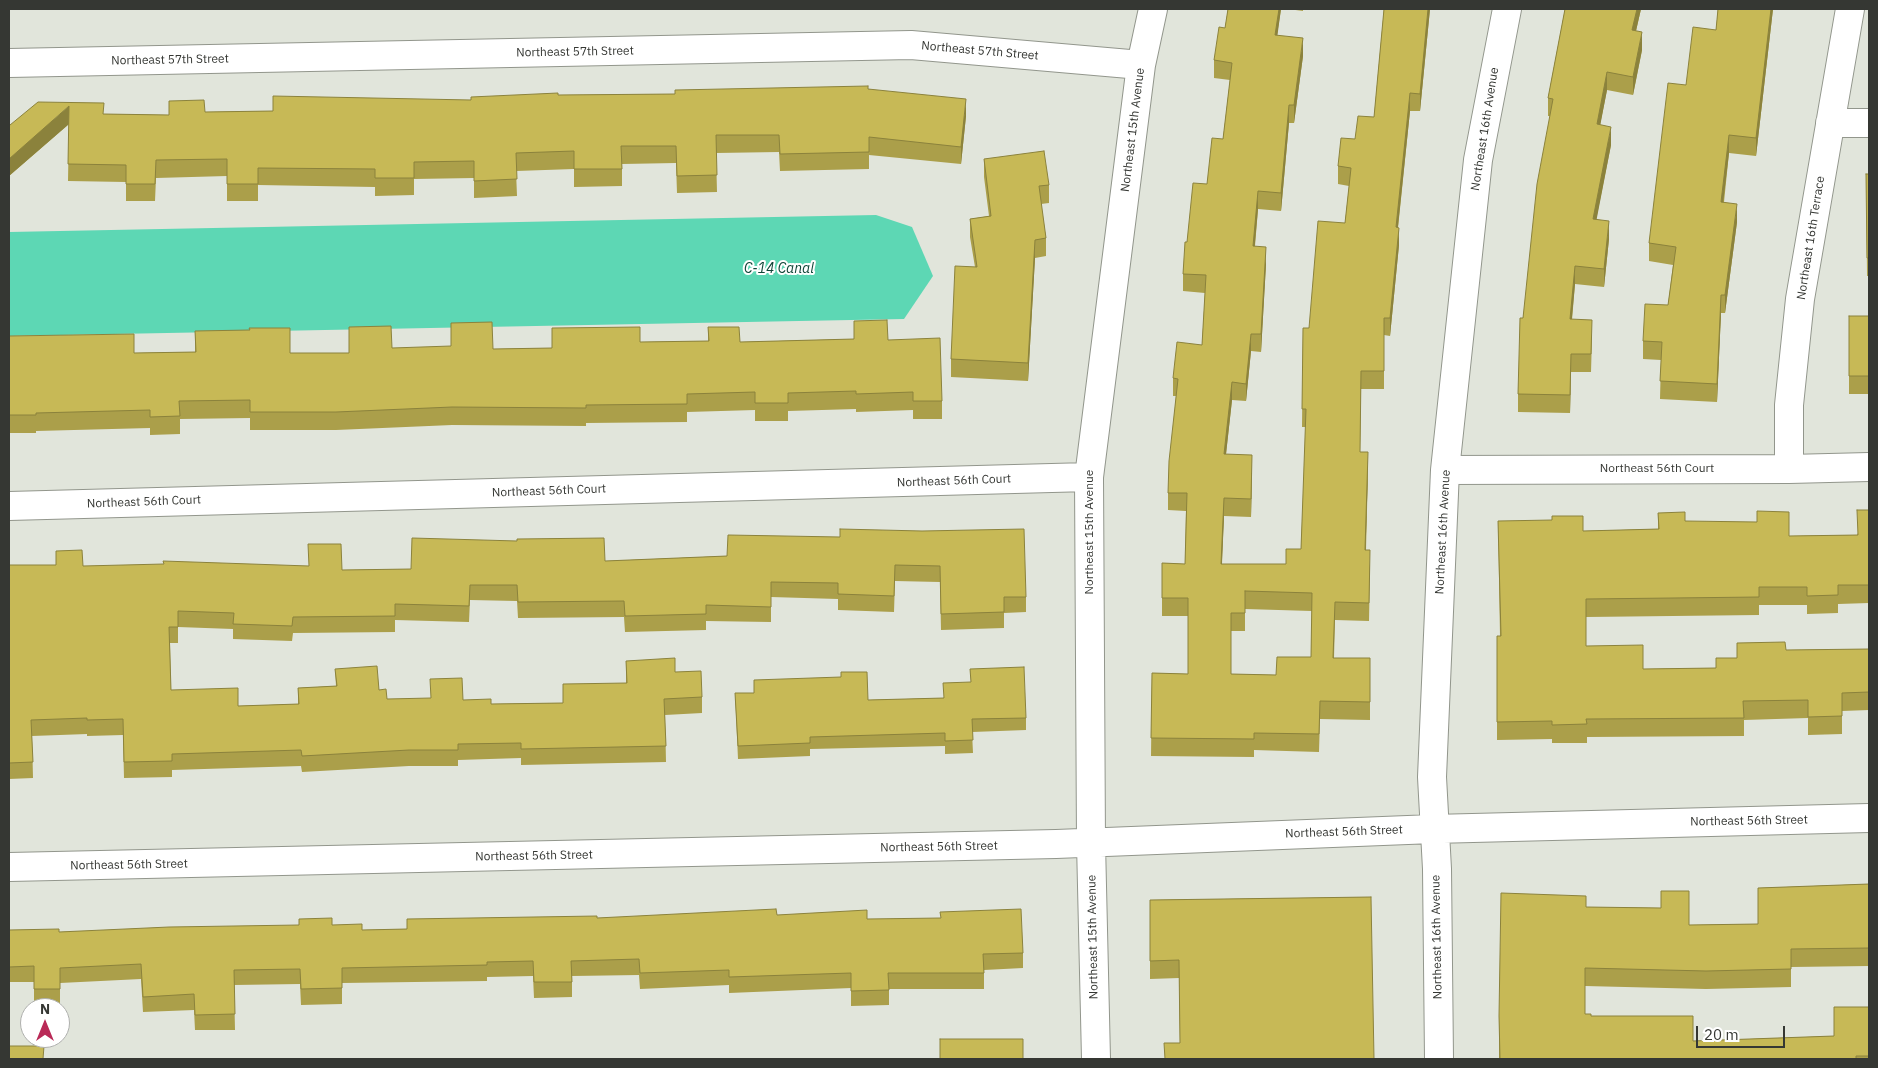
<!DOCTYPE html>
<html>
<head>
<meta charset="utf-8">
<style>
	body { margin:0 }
	#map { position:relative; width:1878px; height:1068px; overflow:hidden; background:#e1e5db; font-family:"IBM Plex Sans",sans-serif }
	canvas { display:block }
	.frame { position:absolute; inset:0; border:10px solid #353733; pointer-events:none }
	.north { position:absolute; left:20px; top:998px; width:50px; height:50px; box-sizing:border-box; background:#fff; border:1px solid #aeafad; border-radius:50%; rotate:0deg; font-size:14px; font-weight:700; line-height:20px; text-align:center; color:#353733 }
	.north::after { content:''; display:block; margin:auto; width:18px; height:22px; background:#b92a57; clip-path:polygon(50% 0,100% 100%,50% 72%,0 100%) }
	.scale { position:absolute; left:1696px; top:1026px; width:89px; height:22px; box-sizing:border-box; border:2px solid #353733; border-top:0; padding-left:6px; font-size:15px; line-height:18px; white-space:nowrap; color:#353733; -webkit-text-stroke:4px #fff; paint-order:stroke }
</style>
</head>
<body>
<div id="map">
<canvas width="1878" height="1068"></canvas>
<div class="frame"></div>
<div class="north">N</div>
<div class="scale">20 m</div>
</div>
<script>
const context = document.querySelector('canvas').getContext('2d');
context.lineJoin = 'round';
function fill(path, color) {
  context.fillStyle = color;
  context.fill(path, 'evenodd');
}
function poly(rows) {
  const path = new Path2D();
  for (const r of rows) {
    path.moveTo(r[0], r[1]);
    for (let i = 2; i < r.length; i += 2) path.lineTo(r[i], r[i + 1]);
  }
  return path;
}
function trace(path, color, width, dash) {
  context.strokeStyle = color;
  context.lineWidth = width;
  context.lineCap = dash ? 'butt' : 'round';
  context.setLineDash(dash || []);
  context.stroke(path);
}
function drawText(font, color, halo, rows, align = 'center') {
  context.font = font + ' "IBM Plex Sans",sans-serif';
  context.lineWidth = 4;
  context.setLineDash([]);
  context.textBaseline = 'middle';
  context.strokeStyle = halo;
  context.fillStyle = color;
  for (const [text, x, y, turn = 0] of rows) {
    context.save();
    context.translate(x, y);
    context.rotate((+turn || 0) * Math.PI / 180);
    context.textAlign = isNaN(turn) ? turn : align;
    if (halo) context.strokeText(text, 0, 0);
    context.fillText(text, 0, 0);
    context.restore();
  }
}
fill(poly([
	[876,215,912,227,933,276,904,319,9,336,9,232]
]), '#5dd7b4');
const minor = poly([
	[9,63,911,45,1141,65],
	[1830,123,1869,123],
	[1789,469,1789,405,1800,299,1850,9],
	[1445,470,1789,469,1869,467],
	[9,506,1089,477],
	[9,867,1056,844,1433,829,1869,818],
	[1096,1059,1091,843,1089,477,1141,65,1153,9],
	[1439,1059,1437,869,1432,777,1445,470,1478,160,1507,9]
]);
trace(minor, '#92968c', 30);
trace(minor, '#fff', 28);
fill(poly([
	[1228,9,1281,9,1277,35,1303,56,1294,123,1289,123,1281,211,1258,209,1255,246,1266,264,1261,352,1251,351,1246,401,1232,400,1226,454,1252,473,1251,517,1224,516,1222,564,1286,564,1301,549,1306,427,1302,427,1303,328,1309,328,1345,223,1349,186,1338,184,1338,166,1355,139,1374,117,1384,9,1430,9,1420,111,1410,111,1398,228,1399,245,1390,336,1384,335,1384,389,1361,389,1360,452,1368,470,1366,550,1370,568,1369,621,1335,620,1334,658,1370,658,1370,720,1320,719,1319,752,1254,750,1254,757,1151,756,1152,673,1188,674,1188,616,1162,616,1162,563,1185,564,1186,511,1168,510,1168,493,1176,396,1173,396,1173,378,1202,345,1205,293,1183,291,1183,274,1187,242,1223,139,1230,80,1214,78,1214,60,1225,28],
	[1245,609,1312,611,1311,657,1276,675,1231,674,1231,631,1245,631],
	[1288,9,1303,9,1303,11],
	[1565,9,1641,9,1636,31,1642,50,1633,95,1607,90,1600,125,1611,145,1596,220,1609,239,1604,287,1575,284,1572,320,1592,338,1591,372,1571,372,1570,413,1518,412,1518,394,1523,318,1550,116,1548,116,1548,98],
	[1718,9,1773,9,1756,156,1729,153,1724,202,1737,222,1725,313,1721,313,1717,402,1660,399,1661,360,1643,359,1643,341,1668,305,1673,265,1649,261,1649,243,1686,85,1716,30],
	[868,89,966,116,961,164,869,155,869,169,780,171,779,152,716,153,717,192,677,193,676,163,622,164,622,186,574,187,574,169,516,171,517,196,474,198,474,178,414,179,414,195,375,196,375,187,258,185,258,201,227,201,227,176,156,178,155,201,126,201,126,182,68,181,69,124,9,176,9,124,10,125,104,114,169,115,205,112,273,111,558,95,675,94],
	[984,159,1049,185,1049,203,1041,204,1046,238,1046,256,1035,258,1028,381,951,377,951,359,975,267,970,237,970,219,989,216,984,177],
	[1866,174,1869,174,1869,276,1867,276],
	[1849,316,1869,316,1869,394,1849,394],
	[854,321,888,340,942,401,942,419,913,419,913,410,856,412,856,409,788,411,788,421,755,421,755,410,687,412,687,422,586,423,586,426,452,425,336,430,250,430,250,418,180,419,180,434,150,435,150,428,36,431,36,433,9,433,9,336,134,353,195,352,195,331,290,353,349,353,349,327,392,348,493,349,552,348,640,342,708,341,708,327,740,342,854,339],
	[1869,510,1869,603,1838,604,1838,613,1807,614,1807,605,1759,605,1759,615,1586,617,1586,646,1643,669,1716,668,1737,658,1737,643,1786,650,1869,649,1869,710,1842,711,1842,734,1808,735,1808,718,1744,720,1744,736,1587,737,1587,743,1552,743,1552,739,1497,740,1497,636,1500,636,1498,521,1583,531,1658,529,1658,513,1685,521,1789,536,1857,535],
	[840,529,1026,597,1026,612,1004,613,1004,628,941,630,940,582,895,581,894,612,838,610,838,599,771,597,771,622,706,621,706,630,625,632,624,617,518,618,517,601,470,600,469,622,395,620,395,632,293,633,292,641,233,639,233,629,178,627,178,643,170,643,171,690,238,706,298,704,298,688,336,686,335,669,379,690,387,699,463,700,491,704,563,703,626,683,626,661,675,672,702,697,702,713,665,715,666,762,521,765,521,758,458,760,458,766,409,766,302,772,301,766,172,770,172,777,124,778,123,735,87,736,87,734,32,736,33,778,9,779,9,565,56,565,56,551,83,566,342,570,411,569,727,556,840,537],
	[970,669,1026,718,1026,730,972,732,973,753,945,754,945,746,810,749,810,756,738,759,735,693,754,693,754,680,868,700,943,698,971,682],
	[1869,884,1869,966,1791,967,1791,987,1706,989,1585,986,1585,1014,1591,1016,1693,1041,1834,1036,1869,1007,1869,1059,1499,1059,1499,1016,1586,907,1661,908,1689,925,1758,924,1758,888],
	[1371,897,1180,1043,1179,978,1150,979,1150,900],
	[777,915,867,919,1023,953,1023,968,984,970,984,989,889,989,889,1005,851,1006,851,988,729,993,729,985,640,989,639,975,572,976,572,997,534,998,533,976,487,977,487,981,342,983,342,1004,301,1005,300,984,234,985,235,1030,195,1030,194,1010,143,1012,141,979,60,983,60,1004,34,1005,34,982,9,982,9,930,59,932,332,925,362,930,407,929,597,918]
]), '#ab9f4a');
fill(poly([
	[1279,9,1281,9,1275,53,1275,35],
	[1428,9,1430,9,1420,111,1420,94],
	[1637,9,1641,9,1632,48,1632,30],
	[1771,9,1773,9,1756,156,1756,138],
	[1642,32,1642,50,1633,95,1633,77],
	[1303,38,1303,56,1294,123,1294,105],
	[1607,72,1607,90,1597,142,1597,124],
	[1410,93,1410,111,1396,245,1396,227],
	[966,99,966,116,961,164,961,147],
	[1289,105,1289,123,1281,211,1281,193],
	[69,106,69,124,9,176,9,159],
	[1611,127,1611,145,1593,238,1593,219],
	[1729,135,1729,153,1721,220,1721,202],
	[1258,191,1258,209,1253,264,1253,246],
	[1737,204,1737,222,1725,313,1725,295],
	[1609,221,1609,239,1604,287,1604,269],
	[1399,228,1399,245,1390,336,1390,318],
	[1035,240,1035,258,1028,381,1028,363],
	[1266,247,1266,264,1261,352,1261,334],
	[1575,266,1575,284,1570,338,1570,319],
	[1721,295,1721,313,1717,402,1717,384],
	[1251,334,1251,351,1246,401,1246,384],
	[1571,354,1571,372,1570,413,1570,395],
	[1232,382,1232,400,1224,472,1224,454],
	[1368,452,1368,470,1365,568,1365,550],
	[1252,455,1252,473,1251,517,1251,499],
	[1224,498,1224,516,1221,582,1221,564]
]), '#8b823c');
const building = poly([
	[1228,9,1279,9,1275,35,1303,38,1294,105,1289,105,1281,193,1258,191,1253,246,1266,247,1261,334,1251,334,1246,384,1232,382,1224,454,1252,455,1251,499,1224,498,1221,564,1286,564,1286,549,1301,549,1306,409,1302,409,1303,328,1309,328,1318,221,1345,223,1351,168,1338,166,1341,138,1355,139,1358,116,1374,117,1384,9,1428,9,1420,94,1410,93,1396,227,1399,228,1390,318,1384,318,1384,371,1361,371,1360,452,1368,452,1365,550,1370,550,1369,603,1335,602,1333,658,1370,658,1370,702,1320,701,1319,734,1254,733,1254,739,1151,738,1152,673,1188,674,1188,598,1162,598,1162,563,1185,564,1187,493,1168,493,1169,461,1178,379,1173,378,1177,342,1202,345,1206,275,1183,274,1185,242,1187,242,1193,183,1207,184,1212,138,1223,139,1232,63,1214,60,1219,27,1225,28,1228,9],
	[1245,591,1312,593,1311,657,1277,657,1276,675,1231,674,1231,613,1245,613,1245,591],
	[1565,9,1637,9,1632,30,1642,32,1633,77,1607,72,1597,124,1611,127,1593,219,1609,221,1604,269,1575,266,1570,319,1592,320,1591,354,1571,354,1570,395,1518,394,1520,318,1523,318,1537,184,1553,99,1548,98,1565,9],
	[1718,9,1771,9,1756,138,1729,135,1721,202,1737,204,1725,295,1721,295,1717,384,1660,381,1662,342,1643,341,1645,304,1668,305,1676,247,1649,243,1668,83,1686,85,1693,27,1716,30,1718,9],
	[868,86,868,89,966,99,961,147,869,137,869,152,780,154,779,135,716,135,717,175,677,176,676,146,621,146,622,169,574,169,574,151,516,153,517,179,474,181,474,161,414,162,414,178,375,178,375,169,258,168,258,184,227,184,227,159,156,160,155,184,126,184,126,165,68,164,69,106,9,159,9,124,10,125,38,102,104,103,103,114,169,115,169,101,204,100,205,112,273,111,273,96,471,100,471,97,558,93,558,95,675,94,675,90,868,86],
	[1044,151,1049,185,1039,186,1046,238,1035,240,1028,363,951,359,955,266,977,267,970,219,991,216,984,159,1044,151],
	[1866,174,1869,174,1869,258,1867,258,1866,174],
	[1849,316,1869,316,1869,376,1849,376,1849,316],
	[887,320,888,340,940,338,942,401,913,401,913,392,856,394,856,391,788,393,788,403,755,403,755,392,687,394,687,404,586,405,586,408,452,407,336,412,250,412,250,400,179,401,180,416,150,417,150,410,36,413,36,415,9,415,9,336,134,334,134,353,196,352,195,331,250,330,249,328,290,328,290,353,349,353,349,327,391,326,392,348,451,346,451,323,492,322,493,349,552,348,552,328,640,327,640,342,709,341,708,327,739,327,740,342,854,339,854,321,887,320],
	[1857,510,1869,510,1869,585,1838,585,1838,595,1807,596,1807,587,1759,587,1759,597,1586,599,1586,646,1643,645,1643,669,1716,668,1716,658,1737,658,1737,643,1785,642,1786,650,1869,649,1869,692,1842,693,1842,716,1808,717,1808,700,1743,701,1744,718,1586,719,1587,724,1552,725,1552,721,1497,722,1497,636,1501,636,1498,521,1552,520,1552,516,1583,516,1583,531,1659,529,1658,513,1685,512,1685,521,1757,522,1757,511,1789,512,1789,536,1858,535,1857,510],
	[840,529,922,531,1024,529,1026,597,1004,597,1004,612,941,614,940,566,895,565,894,596,838,594,838,583,771,582,771,607,706,605,706,614,625,616,624,601,518,602,517,585,470,585,469,606,395,604,395,616,293,617,292,626,233,624,234,613,178,611,178,627,169,627,171,690,238,688,238,706,299,704,298,688,337,686,335,669,377,666,379,690,386,689,387,699,431,698,430,679,462,678,463,700,491,699,491,704,563,703,563,684,627,683,626,661,675,658,675,672,701,671,702,697,664,699,666,746,521,749,521,743,458,744,458,750,409,750,302,756,301,750,172,754,172,761,124,762,123,719,87,720,87,718,31,720,33,762,9,763,9,565,56,565,56,551,82,550,83,566,164,564,163,561,309,566,308,544,341,544,342,570,411,569,412,538,517,541,517,539,604,538,605,561,727,556,728,535,840,537,840,529],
	[1024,667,1026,718,972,719,973,740,945,741,945,733,810,737,810,743,738,746,735,693,754,693,754,680,841,677,841,672,867,672,868,700,944,698,943,683,971,682,970,669,1024,667],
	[1869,884,1869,948,1791,949,1791,969,1706,971,1585,968,1585,1014,1591,1014,1591,1016,1693,1016,1693,1041,1834,1036,1834,1007,1869,1007,1869,1056,1856,1056,1856,1059,1500,1059,1499,1016,1501,893,1586,896,1586,907,1661,908,1661,891,1689,891,1689,925,1758,924,1758,888,1869,884],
	[1371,897,1374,1059,1165,1059,1164,1043,1180,1043,1179,960,1150,961,1150,900,1371,897],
	[776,909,777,915,867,910,867,919,941,918,940,912,1021,909,1023,953,983,954,984,973,888,973,889,990,851,991,851,973,729,977,729,970,640,973,639,959,571,961,572,982,534,982,533,961,487,962,487,965,342,968,342,988,301,989,300,969,234,970,235,1014,195,1015,194,994,143,997,141,964,60,968,60,989,34,989,34,966,9,967,9,930,59,929,59,932,169,927,299,925,299,919,332,918,332,925,362,924,362,930,407,929,407,919,597,916,597,918,776,909],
	[940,1039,1023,1039,1023,1059,940,1059,940,1039],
	[9,1046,44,1046,43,1059,9,1059,9,1046]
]);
fill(building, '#c7b956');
trace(building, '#8b823c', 1);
drawText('12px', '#353733', '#fff', [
	["Northeast 57th Street",980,51,5],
	["Northeast 57th Street",575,52,-1],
	["Northeast 57th Street",170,60,-1],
	["Northeast 16th Avenue",1485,129,-81],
	["Northeast 15th Avenue",1133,130,-83],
	["Northeast 16th Terrace",1811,238,-81],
	["Northeast 56th Court",1657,469],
	["Northeast 56th Court",954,481,-2],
	["Northeast 56th Court",549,491,-2],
	["Northeast 56th Court",144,502,-2],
	["Northeast 15th Avenue",1090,532,-90],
	["Northeast 16th Avenue",1443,532,-87],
	["Northeast 56th Street",1749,821,-1],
	["Northeast 56th Street",1344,832,-2],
	["Northeast 56th Street",939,847,-1],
	["Northeast 56th Street",534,856,-1],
	["Northeast 56th Street",129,865,-1],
	["Northeast 15th Avenue",1093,937,-91],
	["Northeast 16th Avenue",1437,937,-91]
]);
drawText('italic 14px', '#104638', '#fff', [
	["C-14 Canal",779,269]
]);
</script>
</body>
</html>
